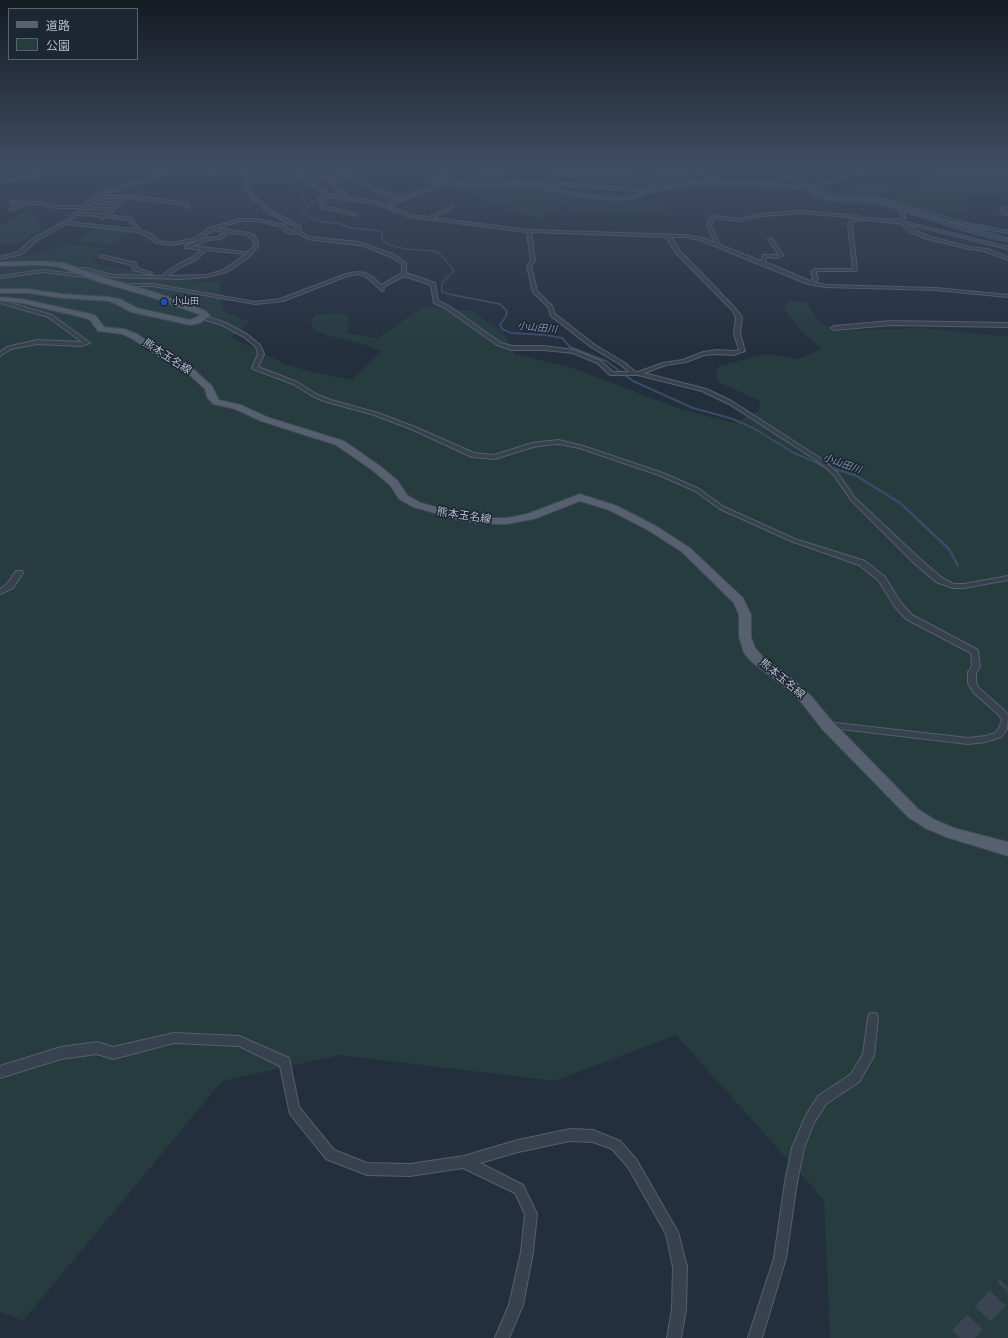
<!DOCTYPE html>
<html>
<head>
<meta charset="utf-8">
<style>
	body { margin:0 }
	#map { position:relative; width:1008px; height:1338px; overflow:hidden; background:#242f3e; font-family:Arial,"Noto Sans JP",sans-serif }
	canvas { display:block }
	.legend { position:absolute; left:8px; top:8px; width:130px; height:52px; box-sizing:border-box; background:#1d2633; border:1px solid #59626f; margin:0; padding:5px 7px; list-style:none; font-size:12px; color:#b4bcc9 }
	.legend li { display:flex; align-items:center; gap:8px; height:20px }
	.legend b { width:20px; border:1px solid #59626f }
</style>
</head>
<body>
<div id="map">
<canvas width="1008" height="1338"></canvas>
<ul class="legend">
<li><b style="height:5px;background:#56606e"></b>道路</li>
<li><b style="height:11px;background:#263c3f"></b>公園</li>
</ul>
</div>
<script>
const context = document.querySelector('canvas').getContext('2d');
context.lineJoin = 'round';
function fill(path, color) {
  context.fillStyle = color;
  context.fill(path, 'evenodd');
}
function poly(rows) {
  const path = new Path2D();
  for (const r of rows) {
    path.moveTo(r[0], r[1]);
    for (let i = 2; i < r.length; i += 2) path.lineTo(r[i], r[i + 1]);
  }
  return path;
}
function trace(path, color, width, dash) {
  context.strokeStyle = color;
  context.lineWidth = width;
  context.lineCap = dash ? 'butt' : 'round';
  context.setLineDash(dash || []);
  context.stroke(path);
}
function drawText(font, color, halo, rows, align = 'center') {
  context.font = font + ' Arial,"Noto Sans JP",sans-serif';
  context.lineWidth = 3;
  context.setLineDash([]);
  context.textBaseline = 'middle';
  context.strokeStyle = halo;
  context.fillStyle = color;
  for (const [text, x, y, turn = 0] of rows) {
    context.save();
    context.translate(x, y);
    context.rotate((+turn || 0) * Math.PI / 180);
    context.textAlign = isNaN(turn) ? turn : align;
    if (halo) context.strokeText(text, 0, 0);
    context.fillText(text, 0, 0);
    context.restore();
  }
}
fill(poly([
	[431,165,626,165,633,170,652,169,658,165,689,165,700,177,700,182,659,187,595,185,591,180,537,175,539,170,522,170,502,179,484,183,478,175,460,170,448,174],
	[935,165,1008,165,1008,172,1005,172,1008,172,1008,200,979,193,972,196,964,210,953,214,926,212,917,208,918,206,889,201,894,198,885,197,887,200,850,196,833,196,823,193,817,189,826,189,828,192,850,191,844,184,882,184,889,189,888,192,896,198,899,196,893,190,921,185,923,182,921,179,930,176,925,172,906,167,916,166,937,168],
	[444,182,483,189,510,188,547,192,595,202,652,204,670,211,616,214,573,210,564,205,540,218,506,210,517,203,483,201,474,195,439,185],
	[30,214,37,220,43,228,17,245,0,245,0,228,19,215],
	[97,227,133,232,109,245,75,241],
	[78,245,102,248,93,263,186,281,219,282,223,311,250,322,231,337,285,364,312,372,352,380,381,352,370,346,326,335,314,330,310,320,316,315,340,313,349,316,347,333,378,338,423,307,471,311,504,333,515,354,576,369,677,408,733,423,759,411,760,401,718,382,716,373,719,366,765,354,799,359,822,349,803,333,784,309,790,300,807,303,820,324,841,331,922,328,1008,337,1008,1338,830,1338,824,1200,676,1035,555,1081,340,1055,222,1081,23,1321,0,1312,0,254,27,256,42,253,58,247]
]), '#263c3f');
trace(poly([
	[188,165,208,172,237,171,244,176,285,180,303,193,305,203,309,207,302,214,323,222,337,223,351,228,380,231,382,233,382,239,389,245,407,249,434,251,440,254,453,269,453,272,442,283,442,292,457,296],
	[1006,240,1008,240]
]), '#394c67', 1.5);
trace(poly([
	[453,295,500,304,507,311,506,316,500,325,502,329,511,333,546,335,562,338,570,347,606,361,633,381,693,408,733,419,755,429,794,453,824,466]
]), '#394c67', 2);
trace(poly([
	[821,465,855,475,900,503,949,549,958,566]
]), '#394c67', 2.5);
fill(poly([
	[416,165,426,165,462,181,488,184,514,181,532,182,577,192,617,196,629,195,649,187,666,182,710,180,715,183,710,186,667,188,634,200,617,202,577,198,532,188,514,187,488,190,460,187,416,165],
	[789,175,802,177,814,189,825,195,841,197,881,199,1008,237,1008,243,985,238,877,204,841,203,819,199,808,193,796,181,789,181,775,185,724,186,719,183,724,180,775,179,789,175]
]), '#394c67');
trace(poly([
	[960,1338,1008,1287]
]), '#3a4453', 22, [22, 11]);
const minor = poly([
	[24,165,28,165,37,169,53,167,59,165,63,165,54,169,39,171,37,177,0,183,0,181,34,175,35,171,24,165],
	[89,165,124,168,150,168,147,165,151,165,155,168,165,171,165,173,150,181,139,183,101,196,135,196,187,203,189,208,187,208,185,205,127,198,109,215,131,218,139,228,139,230,151,234,159,241,173,243,195,238,209,228,240,219,257,219,286,225,287,228,292,231,296,230,297,228,268,212,251,197,244,185,245,175,242,173,234,170,216,172,202,171,191,165,195,165,203,169,216,170,254,165,253,166,238,169,248,174,248,185,254,195,270,210,301,227,300,231,309,237,359,242,395,255,406,263,406,273,435,283,438,301,449,306,501,343,512,346,544,346,574,350,601,361,613,372,629,372,621,365,591,347,551,316,548,307,533,292,527,266,531,261,527,232,410,217,374,203,343,200,332,197,323,199,325,206,357,214,357,216,322,208,319,198,327,196,300,177,292,165,296,165,302,175,312,182,326,177,327,176,343,172,334,165,339,166,351,165,350,166,342,167,347,172,364,167,364,169,344,175,385,192,403,197,435,185,437,183,429,177,432,176,441,183,437,187,388,206,411,215,429,217,453,205,454,207,433,218,529,230,685,235,703,238,715,243,707,225,710,217,712,216,739,219,761,214,802,211,859,216,859,218,858,218,802,213,761,216,739,221,714,218,711,225,720,245,761,261,763,255,779,255,768,239,772,238,783,255,778,258,767,257,765,262,810,281,813,279,811,272,815,269,853,269,848,224,851,219,867,218,897,220,901,218,899,209,901,207,886,202,857,198,831,198,822,196,811,189,757,186,697,185,651,192,516,182,486,186,450,183,411,165,415,165,452,181,486,184,516,180,651,190,697,183,757,184,812,187,855,171,882,168,896,165,895,166,883,170,857,173,815,188,824,194,831,196,857,196,886,200,966,223,1008,231,1008,233,965,225,904,208,903,209,905,218,902,221,1008,247,1008,249,907,224,915,230,928,236,969,247,987,249,1008,257,1008,260,984,251,969,249,924,238,911,232,903,226,904,224,867,220,854,221,852,224,857,270,855,271,818,271,816,273,818,279,814,282,826,285,936,288,1008,295,1008,297,936,290,826,287,808,284,700,240,685,237,671,237,680,251,736,309,742,317,740,334,745,351,733,355,717,354,704,355,686,362,666,365,644,373,706,389,719,395,733,402,823,460,837,472,855,498,919,558,942,578,954,584,964,584,1008,576,1008,580,964,588,953,588,936,582,913,562,851,500,833,474,819,462,729,404,702,391,638,375,610,375,597,363,573,353,544,350,512,350,497,345,445,308,434,303,431,285,404,276,383,287,384,290,382,291,370,280,363,275,357,274,347,276,283,301,255,304,153,286,122,286,120,285,122,284,153,284,255,302,280,299,346,274,357,272,366,273,374,278,381,285,402,273,402,264,391,257,364,246,308,239,297,233,289,234,283,230,282,227,257,221,240,221,218,228,249,233,255,236,258,242,258,246,249,257,227,272,207,277,181,279,112,277,85,270,76,270,74,269,76,268,85,268,112,275,165,276,164,274,177,265,193,257,201,250,187,248,185,248,185,246,205,238,218,237,224,232,213,230,199,240,173,245,156,243,147,236,138,232,66,224,36,241,22,254,0,259,0,257,18,252,32,239,64,222,81,208,56,208,38,204,26,204,10,211,9,209,20,204,11,203,10,201,38,202,56,206,84,206,88,203,88,201,90,201,100,193,137,181,148,179,161,172,154,170,124,170,88,167,89,165],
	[341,176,383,194,399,199,385,204,375,201,342,197,346,194,334,184,337,181,333,178,341,176],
	[329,179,333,181,331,185,342,194,338,196,330,194,314,183,329,179],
	[98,198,122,198,117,203,95,201,98,198],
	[92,203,115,205,112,208,87,207,92,203],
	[85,209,109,210,105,214,80,213,85,209],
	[77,215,102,216,101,218,103,219,107,217,129,220,135,228,134,229,69,222,77,215],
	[531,232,666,237,676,253,732,310,736,317,734,334,739,350,733,351,717,350,703,352,683,360,663,363,638,372,634,371,625,363,595,345,555,314,552,306,537,291,531,266,535,261,531,232],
	[229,233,246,235,251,238,254,242,254,246,245,255,223,270,207,275,167,276,181,267,197,259,206,250,246,254,246,252,244,252,193,246,208,240,221,239,229,233],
	[1004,207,1006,208,1004,212,1008,213,1008,215,1000,213,1002,208,1004,207],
	[102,255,136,263,137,268,152,273,150,274,133,270,132,265,100,257,100,255,102,255],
	[43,270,92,276,94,277,92,278,43,272,0,278,0,276,43,270],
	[0,300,52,315,90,343,81,346,37,344,11,349,0,356,0,352,7,347,37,340,82,342,48,317,0,303,0,300],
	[204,315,208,315,208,317,226,323,248,335,260,345,264,354,258,367,297,382,318,395,331,400,378,413,415,427,474,453,494,455,532,443,559,440,583,446,663,473,699,489,724,507,795,539,865,561,885,577,901,603,912,615,978,650,980,667,976,673,976,683,979,688,1004,710,1008,716,1007,729,1001,737,986,742,968,744,824,727,823,725,824,723,827,722,968,738,986,736,995,733,999,728,1002,720,998,714,973,692,968,683,968,672,972,666,971,653,906,619,895,607,879,581,859,565,791,541,720,509,695,491,659,475,579,448,559,444,546,445,533,447,495,459,472,457,411,429,374,415,327,402,314,397,293,384,253,369,252,368,258,354,256,347,244,337,222,325,203,319,204,315],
	[891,321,1008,323,1008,327,891,325,834,330,831,328,834,326,891,321],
	[16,571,22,571,23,573,13,588,0,594,0,589,7,584,16,571],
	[873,1013,877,1014,878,1018,874,1056,859,1082,826,1104,814,1123,804,1148,797,1182,786,1258,762,1338,748,1338,774,1258,785,1182,792,1148,806,1115,818,1096,851,1074,863,1054,868,1018,869,1014,873,1013],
	[174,1033,239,1036,289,1058,299,1107,334,1150,367,1163,410,1164,464,1156,518,1140,570,1129,593,1130,620,1141,636,1159,678,1232,687,1267,686,1309,681,1338,667,1338,672,1309,673,1267,666,1234,628,1167,612,1149,593,1142,570,1141,518,1152,480,1163,523,1185,537,1214,533,1252,523,1305,509,1338,495,1338,509,1305,521,1252,525,1214,515,1193,463,1168,410,1176,367,1175,326,1159,290,1114,280,1066,239,1046,174,1043,113,1059,97,1054,61,1059,0,1078,0,1066,61,1047,97,1042,113,1047,174,1033]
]);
const tertiary = poly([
	[694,165,699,165,695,168,697,170,714,176,719,181,720,185,716,185,710,178,693,172,690,167,694,165],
	[702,165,709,165,734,170,742,168,737,165,742,165,747,169,734,172,702,165]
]);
const primary = poly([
	[41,261,64,263,102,277,154,292,206,311,210,316,200,323,190,325,131,312,114,303,108,301,62,298,28,293,0,293,0,289,28,289,62,294,108,297,120,299,137,308,190,320,201,315,148,296,96,281,60,267,41,265,0,266,0,262,41,261],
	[0,297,22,299,91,314,96,316,104,327,124,329,137,334,169,355,178,358,190,366,212,386,219,400,241,405,267,417,344,441,380,466,398,481,407,495,421,503,461,514,485,518,507,518,527,514,580,494,617,506,656,526,690,548,743,598,751,615,751,637,755,648,763,657,796,682,811,696,832,721,918,809,935,820,954,828,1008,842,1008,856,946,837,925,828,908,817,822,729,801,702,786,688,753,663,744,653,739,637,739,615,734,603,682,552,648,530,609,510,580,501,534,519,507,524,485,524,460,520,413,507,399,499,390,485,372,470,336,445,261,421,235,409,213,404,207,397,205,389,184,370,172,362,163,359,131,338,122,334,98,331,90,320,85,318,22,303,0,301,0,297]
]);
trace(minor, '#565f6c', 2);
trace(tertiary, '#565f6c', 2);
trace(primary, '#414a57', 2);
fill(minor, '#38414e');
fill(tertiary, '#38414e');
fill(primary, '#56606e');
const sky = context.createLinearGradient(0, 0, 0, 352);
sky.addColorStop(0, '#141a22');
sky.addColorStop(0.47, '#3f4d63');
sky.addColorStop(1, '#3f4d6300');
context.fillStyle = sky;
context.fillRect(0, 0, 1008, 352);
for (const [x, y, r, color] of [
	[164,302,4,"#1a4fb4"]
]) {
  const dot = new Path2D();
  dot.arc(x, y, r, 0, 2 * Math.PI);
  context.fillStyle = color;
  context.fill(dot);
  trace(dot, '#1d2633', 1.5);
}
drawText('9px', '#b4bcc9', '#1d2633', [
	["小山田",172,302]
], 'left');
drawText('italic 10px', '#7c92b1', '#1d2633', [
	["小山田川",537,328,6],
	["小山田川",842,464,19]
]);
drawText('11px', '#b4bcc9', '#1d2633', [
	["熊本玉名線",167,357,33],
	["熊本玉名線",464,516,9],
	["熊本玉名線",782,679,40]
]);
</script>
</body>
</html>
